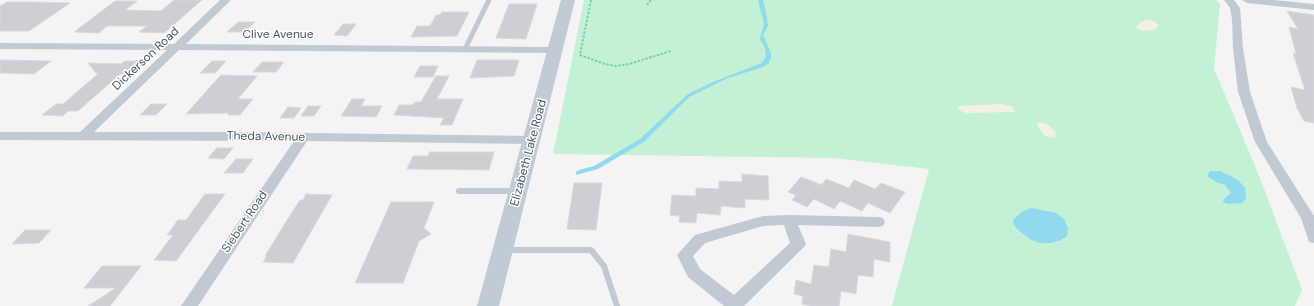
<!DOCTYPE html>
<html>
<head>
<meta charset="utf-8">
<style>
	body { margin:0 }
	canvas { display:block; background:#f5f3f3 }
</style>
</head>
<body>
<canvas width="1314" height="306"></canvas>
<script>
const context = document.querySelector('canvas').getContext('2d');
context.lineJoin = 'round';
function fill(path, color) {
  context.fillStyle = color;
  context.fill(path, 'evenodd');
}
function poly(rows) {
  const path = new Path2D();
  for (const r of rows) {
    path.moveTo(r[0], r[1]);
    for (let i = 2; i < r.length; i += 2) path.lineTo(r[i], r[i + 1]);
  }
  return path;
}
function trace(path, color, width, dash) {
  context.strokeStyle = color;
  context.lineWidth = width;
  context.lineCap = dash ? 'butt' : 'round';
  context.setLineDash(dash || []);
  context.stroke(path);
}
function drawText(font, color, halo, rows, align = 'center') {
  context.font = font + ' "DM Sans",sans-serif';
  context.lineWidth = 3;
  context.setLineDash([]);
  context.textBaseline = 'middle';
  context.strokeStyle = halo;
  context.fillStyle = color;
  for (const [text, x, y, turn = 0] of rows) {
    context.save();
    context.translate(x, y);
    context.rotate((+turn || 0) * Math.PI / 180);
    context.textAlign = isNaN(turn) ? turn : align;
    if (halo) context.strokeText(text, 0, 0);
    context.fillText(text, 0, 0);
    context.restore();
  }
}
fill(poly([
	[584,0,1216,0,1220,4,1214,69,1258,173,1302,290,1295,306,892,306,929,169,833,158,553,154]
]), '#c3f1d5');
fill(poly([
	[1145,20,1152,20,1159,25,1154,30,1143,31,1138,29,1136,26],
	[1001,104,1012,106,1015,112,966,113,960,110,958,107,959,106],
	[1039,122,1047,124,1051,127,1056,133,1055,138,1045,136,1037,125]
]), '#f5f0e5');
fill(poly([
	[758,0,763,0,767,17,768,26,763,35,771,53,771,57,769,63,763,67,728,78,689,97,645,141,598,169,576,175,576,172,579,170,594,166,640,139,688,94,713,82,762,63,766,56,765,48,760,39,764,24],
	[1210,171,1220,171,1238,180,1245,188,1246,199,1242,203,1228,204,1223,202,1224,199,1231,193,1225,185,1216,182,1207,176],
	[1032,208,1056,213,1064,219,1068,228,1067,236,1061,240,1051,243,1040,243,1031,240,1017,229,1013,223,1014,219,1023,211]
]), '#90daee');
const building = poly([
	[174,0,202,0,164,33,139,32,147,26,107,26,99,33,74,32,115,1,137,1,125,10,161,11,174,0],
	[7,2,35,2,70,3,29,31,0,31,0,6,7,2],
	[509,4,537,4,526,39,496,38,509,4],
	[1287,11,1314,15,1314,123,1304,121,1297,108,1291,87,1305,90,1293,53,1296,54,1289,27,1298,29,1287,11],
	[442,12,469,12,457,36,411,37,417,26,430,26,436,15,440,15,442,12],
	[238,22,255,22,245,32,227,32,238,22],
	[343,24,356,24,347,36,334,35,343,24],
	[0,60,51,61,34,74,0,73,0,60],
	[477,60,519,60,514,76,470,78,477,60],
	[125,61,141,61,126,74,120,74,78,111,68,111,63,116,42,115,56,104,63,104,99,73,96,73,88,63,121,64,125,61],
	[212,61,226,61,215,73,200,73,212,61],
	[262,62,284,62,276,72,253,72,262,62],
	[420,66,438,66,433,77,414,77,420,66],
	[221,75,257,76,238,99,253,99,240,115,228,115,229,113,186,114,221,75],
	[436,76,449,76,437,99,463,99,452,125,440,125,444,118,394,115,399,105,413,105,415,102,421,102,436,76],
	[352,99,365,99,361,106,382,106,376,117,341,116,352,99],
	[151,104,167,104,156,115,140,115,151,104],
	[308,106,321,106,314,116,301,116,308,106],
	[288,107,301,108,294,118,280,118,288,107],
	[217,148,233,148,224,159,208,158,217,148],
	[430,152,494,152,489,170,407,169,413,156,428,156,430,152],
	[236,159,253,159,243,173,224,173,236,159],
	[742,174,768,176,769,200,745,199,745,208,721,206,720,215,697,213,696,223,679,222,680,216,670,215,672,195,696,196,696,188,719,189,719,181,742,182,742,174],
	[801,177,822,185,826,179,849,188,854,180,875,189,881,183,905,192,890,213,868,203,862,211,840,201,834,209,814,199,807,207,792,200,796,195,788,192,801,177],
	[574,183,602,183,596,230,567,229,574,183],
	[205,194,225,194,176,261,154,260,173,235,167,235,178,220,186,220,205,194],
	[306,194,332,195,293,263,263,262,267,256,265,256,284,225,300,200,303,200,306,194],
	[391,202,434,202,424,228,431,234,419,241,403,283,355,283,391,202],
	[25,230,51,230,39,243,12,244,25,230],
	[848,234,890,242,890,262,874,259,873,277,858,275,856,294,841,291,839,306,811,306,802,304,803,296,794,294,796,280,811,284,814,265,829,267,831,249,846,252,848,234],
	[102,266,141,266,110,306,88,306,116,288,84,288,102,266]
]);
fill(building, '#cdcfd5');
trace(building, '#d7d9de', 1);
trace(poly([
	[591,0,580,55,605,64,616,66,629,64,671,51],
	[647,5,651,0]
]), '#7ad0a6', 2, [2.5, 1.5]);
trace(poly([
	[465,49,489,0]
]), '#c1cad2', 5);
trace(poly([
	[459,191,516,191],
	[505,250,591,250,604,266,617,306]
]), '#c1cad2', 6);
fill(poly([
	[220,0,231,0,186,44,555,47,560,50,555,53,179,50,94,132,235,132,532,136,536,137,538,140,536,143,532,144,307,141,198,306,181,306,294,141,0,140,0,132,80,132,167,50,0,49,0,43,174,44,220,0],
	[1224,0,1234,0,1240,8,1243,48,1250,92,1267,142,1314,216,1314,243,1309,242,1301,218,1255,142,1238,92,1233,48,1232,19,1230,8,1224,0],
	[1242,0,1274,0,1314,4,1314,10,1247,3,1242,0],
	[789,215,878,217,883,218,885,222,883,226,878,227,798,225,806,244,803,248,744,306,724,306,688,277,677,255,695,235,763,216,789,215],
	[784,225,790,243,734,295,700,269,693,256,705,243,763,226,784,225]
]), '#c1cad2');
fill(poly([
	[561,0,575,0,499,306,477,306,561,0]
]), '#c1cbd6');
drawText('12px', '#4a5661', '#fff', [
	["Clive Avenue",278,35],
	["Dickerson Road",146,59,-43],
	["Theda Avenue",266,137,1],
	["Elizabeth Lake Road",529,153,-75],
	["Siebert Road",245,222,-56]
]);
</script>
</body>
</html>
